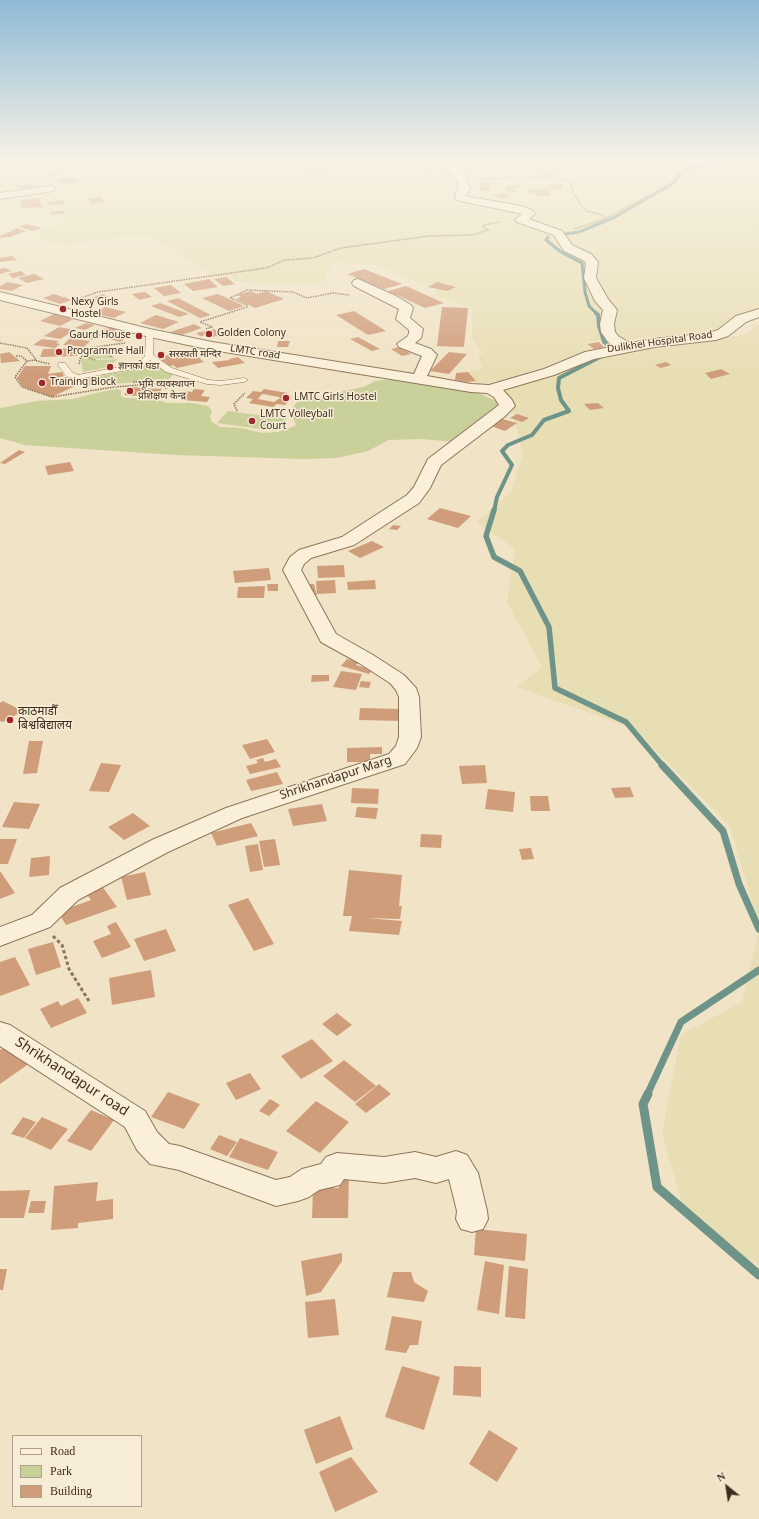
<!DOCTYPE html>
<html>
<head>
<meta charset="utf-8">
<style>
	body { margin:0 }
	#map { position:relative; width:759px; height:1519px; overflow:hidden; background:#f0e3c6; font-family:Georgia,serif }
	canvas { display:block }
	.legend { position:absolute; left:12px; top:1435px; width:130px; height:72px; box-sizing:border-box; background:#f7edd6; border:1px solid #ada08d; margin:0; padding:5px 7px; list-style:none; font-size:12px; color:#3d2d1f }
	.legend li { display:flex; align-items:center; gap:8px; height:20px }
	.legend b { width:20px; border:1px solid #ada08d }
	.north { position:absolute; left:707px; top:1467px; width:40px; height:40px; -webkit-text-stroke:3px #f7edd6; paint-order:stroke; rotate:330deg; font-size:11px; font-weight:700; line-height:16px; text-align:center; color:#3d2d1f }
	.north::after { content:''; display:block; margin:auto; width:14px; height:18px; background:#3d2d1f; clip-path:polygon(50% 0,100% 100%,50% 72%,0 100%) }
</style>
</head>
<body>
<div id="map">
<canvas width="759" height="1519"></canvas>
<ul class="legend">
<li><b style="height:5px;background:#faf0da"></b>Road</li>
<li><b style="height:11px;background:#cad099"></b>Park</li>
<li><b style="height:11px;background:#d09d7b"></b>Building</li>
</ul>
<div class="north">N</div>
</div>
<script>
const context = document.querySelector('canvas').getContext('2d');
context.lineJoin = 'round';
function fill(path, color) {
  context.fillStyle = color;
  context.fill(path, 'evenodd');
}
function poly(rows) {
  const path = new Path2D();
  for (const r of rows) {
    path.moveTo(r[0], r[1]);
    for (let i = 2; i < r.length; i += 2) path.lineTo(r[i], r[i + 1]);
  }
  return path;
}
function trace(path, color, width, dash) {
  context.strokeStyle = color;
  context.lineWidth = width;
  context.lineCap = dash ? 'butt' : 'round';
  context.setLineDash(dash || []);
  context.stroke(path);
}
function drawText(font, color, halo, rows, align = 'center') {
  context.font = font + ' Georgia,"Noto Sans Devanagari",serif';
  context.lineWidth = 3;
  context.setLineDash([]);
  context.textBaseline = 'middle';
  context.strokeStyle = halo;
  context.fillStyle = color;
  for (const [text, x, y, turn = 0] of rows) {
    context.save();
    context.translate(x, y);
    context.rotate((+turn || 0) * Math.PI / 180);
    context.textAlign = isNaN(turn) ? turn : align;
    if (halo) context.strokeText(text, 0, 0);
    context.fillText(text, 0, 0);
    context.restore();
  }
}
fill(poly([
	[0,161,759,161,759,309,742,313,713,332,641,338,614,344,605,340,584,343,592,349,508,379,478,384,468,372,483,369,478,357,483,353,472,339,472,307,454,303,435,295,436,289,377,266,339,262,331,264,324,281,310,285,241,282,214,276,152,236,114,238,70,244,39,241,41,231,64,223,62,217,25,213,0,216],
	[759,324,759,925,730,826,636,730,517,687,542,667,507,602,515,549,477,522,511,492,523,455,511,404,500,390,613,353,651,345,745,335],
	[759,931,759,1266,685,1214,662,1133,681,1035,742,1002]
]), '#e7deb3');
fill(poly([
	[105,346,103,354,115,358,96,359,84,355,88,348],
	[82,356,96,360,118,359,108,367,83,372,81,359],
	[150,362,174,374,169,379,163,380,85,386,79,380,138,369],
	[392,379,477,392,496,401,498,406,456,442,421,439,389,440,368,451,336,458,303,459,176,455,25,445,0,438,0,408,37,401,73,399,100,392,118,389,121,391,121,396,125,398,154,399,168,403,191,403,208,406,212,411,210,417,212,422,220,427,241,428,263,433,278,432,295,426,296,424,290,413,296,403,303,398,313,396,322,398,334,396,343,391,364,387,375,381],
	[228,411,286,419,276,431,217,423]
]), '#cad099');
trace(poly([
	[564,234,579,232,615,217,674,183,682,171,707,164,709,161],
	[548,237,546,240,561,252,582,263,585,292,589,306,597,314]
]), '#6e9389', 3);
trace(poly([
	[596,313,598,315,599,326,604,342,610,346],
	[494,511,497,497,512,465,502,451,508,445,532,435,544,420,569,411,561,400,558,388,559,378,602,356]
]), '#6e9389', 4);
trace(poly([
	[494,510,486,536,494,557,520,571,549,627,555,688,626,722,663,766]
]), '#6e9389', 5.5);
trace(poly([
	[662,765,723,831,739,884,759,929],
	[647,1095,681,1022,759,970]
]), '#6e9389', 7);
trace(poly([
	[648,1094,643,1104,657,1187,759,1275]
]), '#6e9389', 9);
fill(poly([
	[95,162,102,165,88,166,82,163],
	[419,166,430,167,428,170,417,169],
	[312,168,324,169,319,174,307,173],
	[542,170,548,170,556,175,546,176,540,172,544,171],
	[72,177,80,182,62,185,55,180],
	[478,182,489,182,493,186,482,186],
	[28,184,36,187,24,191,15,186],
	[549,184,562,184,563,189,551,189],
	[520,185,521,187,513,188,515,191,506,192,505,186],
	[479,187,489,187,490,191,480,191],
	[528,189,548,189,551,196,537,196,536,193,529,194],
	[505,193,512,197,501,199,494,195],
	[101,197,105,202,91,204,88,199],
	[39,198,43,207,23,208,20,200],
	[63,200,66,204,50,206,47,202],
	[64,211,66,213,51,215,50,212],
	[27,224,42,228,33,231,19,227],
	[17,228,26,231,11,237,0,238,0,236],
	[12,256,17,260,0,262,0,258],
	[6,268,11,271,0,274,0,269],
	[364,269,402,284,384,289,347,274],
	[21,271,26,275,13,278,8,274],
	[34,274,44,279,27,283,18,278],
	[226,277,235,284,223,286,214,279],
	[209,279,218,287,193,291,184,284],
	[7,282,23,285,12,291,0,289,0,286],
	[437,282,456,287,447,291,428,287],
	[171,285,181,293,164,296,154,288],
	[406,286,444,303,425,308,388,291],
	[251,291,257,294,266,291,284,299,255,308,236,299,241,297,237,295],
	[145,292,152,297,139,300,132,294],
	[54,294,63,297,58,299,64,297,72,300,60,304,43,298],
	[103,294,109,297,95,301,89,299],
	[218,294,244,306,229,311,202,298],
	[178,298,211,315,200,318,167,301],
	[160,303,189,314,179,317,151,306],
	[105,307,126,312,114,318,93,313],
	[442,307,468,308,464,347,437,346],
	[354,311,386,331,368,335,336,315],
	[54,314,74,319,60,326,40,321],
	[156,315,179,322,163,329,140,323],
	[86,323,95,325,85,330,75,328],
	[194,324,202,328,179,336,170,332],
	[112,325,122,327,109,334,99,332],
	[59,327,75,330,60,339,44,336],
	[214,329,222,335,212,337,209,335,200,336,196,333],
	[85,331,101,335,91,340,75,335],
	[106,334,125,339,120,342,101,337],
	[358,337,380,349,372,351,350,339],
	[70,338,75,339,90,341,84,347,63,345],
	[42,339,59,341,56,343,60,344,55,348,33,345],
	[278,341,290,341,288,347,277,347],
	[599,342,604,347,594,349,587,344],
	[400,347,411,354,402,356,391,349],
	[78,348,77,356,40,357,43,349],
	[190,350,204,362,177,368,173,365,168,367,160,360,166,359,157,355,162,354,164,356],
	[9,352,20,361,1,363,0,354],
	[449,352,467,354,449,374,430,371],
	[238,357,245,363,218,368,212,362,230,360,229,359],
	[666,362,671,365,661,368,655,365],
	[25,366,51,366,48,374,62,372,64,376,53,379,75,386,52,397,23,387,17,378],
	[721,369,730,374,711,379,705,373],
	[468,372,476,381,467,382,455,380,456,373],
	[129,387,162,389,156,397,124,395],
	[194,389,205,390,201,396,210,397,207,402,182,400,184,396,180,396,184,391,192,392],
	[264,389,288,393,285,396,292,397,285,405,277,404,273,407,249,403,253,399,246,398,253,391,261,392],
	[263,394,279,397,280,398,274,402,258,399,261,395],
	[598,403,604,408,590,410,584,404],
	[517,414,529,418,522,422,510,418],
	[502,419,517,423,505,431,491,426],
	[19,450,25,452,5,464,0,463],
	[70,462,74,471,48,475,45,466],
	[440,508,471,516,458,528,427,519],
	[393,525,401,526,397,530,389,529],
	[372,541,384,547,360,558,348,551],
	[344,565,345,577,318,578,317,566],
	[269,568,271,580,235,583,233,571],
	[335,580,336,593,317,594,316,581],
	[375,580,376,589,348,590,347,582],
	[267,584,278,584,278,591,268,591],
	[308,584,314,584,317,595,310,596],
	[265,586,264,598,237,598,238,587],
	[347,659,359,662,356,665,373,670,369,674,341,666],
	[341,671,362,674,356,690,333,687],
	[312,675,329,675,329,681,311,682],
	[361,681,371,682,369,688,359,687],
	[3,701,23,711,3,722,0,721,0,703],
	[360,708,402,709,401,721,359,720],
	[267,739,275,752,250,759,242,745],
	[29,741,43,741,37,773,23,774],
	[382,747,382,754,370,754,370,762,347,762,347,748],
	[263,758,265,762,276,759,281,767,250,774,246,766,258,763,256,760],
	[101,763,121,765,109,792,89,791],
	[485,765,487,783,462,784,459,766],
	[277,772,283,784,251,791,246,780],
	[630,787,634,797,615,798,611,788],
	[352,788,379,789,378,804,351,803],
	[488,789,515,792,513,812,485,809],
	[530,796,548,796,550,811,531,811],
	[14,802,40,804,29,829,2,827],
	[322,804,327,821,293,826,288,809],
	[357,807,378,808,376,819,355,817],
	[133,813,150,826,124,840,108,827],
	[251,823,258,836,217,846,211,833],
	[421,834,442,835,441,848,420,847],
	[0,839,17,839,8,864,0,864],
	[275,839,280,865,264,867,259,841],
	[258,844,263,870,250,872,245,846],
	[531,848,534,859,522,860,519,849],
	[50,856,49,875,29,877,31,858],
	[349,870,402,875,399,906,402,906,400,919,366,918,402,921,399,935,349,931,352,916,343,916],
	[0,871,15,893,0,899],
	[145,872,151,895,127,900,121,877],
	[102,886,117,907,66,925,58,912,91,900,86,893],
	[248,898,274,944,254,951,228,905],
	[116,922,131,947,102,958,93,941,111,934,107,926],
	[166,929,176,951,144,961,134,939],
	[53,942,61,967,36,975,28,949],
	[15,957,30,985,0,996,0,962],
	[151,970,155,997,112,1005,109,978],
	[78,998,87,1013,51,1028,40,1009,58,1001,61,1006],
	[337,1013,352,1025,337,1036,322,1024],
	[312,1039,333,1061,301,1079,281,1056],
	[9,1044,30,1063,0,1084,0,1050],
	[344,1060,376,1086,355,1102,323,1076],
	[250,1073,261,1089,236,1100,226,1083],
	[379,1084,391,1094,366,1113,355,1104],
	[168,1092,200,1104,184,1129,151,1117],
	[270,1099,280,1105,269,1116,259,1111],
	[316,1101,349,1122,320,1153,286,1131],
	[91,1110,114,1120,91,1151,67,1141],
	[23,1117,36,1122,24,1138,11,1134],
	[42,1117,68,1129,51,1150,25,1138],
	[219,1135,237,1142,227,1156,210,1149],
	[240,1138,278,1152,268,1170,229,1157],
	[340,1173,349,1173,348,1218,312,1218,313,1188,339,1188],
	[98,1182,96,1201,113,1199,113,1219,78,1223,78,1228,51,1230,54,1186],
	[30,1190,24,1218,0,1218,0,1191],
	[31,1201,46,1201,44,1213,28,1213],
	[476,1229,527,1234,525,1261,474,1255],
	[342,1253,342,1261,321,1292,306,1296,301,1261],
	[485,1261,504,1265,499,1314,477,1310],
	[509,1266,528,1269,525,1319,505,1317],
	[0,1269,7,1269,3,1290,0,1290],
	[393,1272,411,1272,414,1282,428,1291,424,1302,387,1297],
	[335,1299,339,1335,308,1338,305,1302],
	[392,1316,422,1321,418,1345,410,1345,406,1353,385,1350],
	[402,1366,440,1377,424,1430,385,1417],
	[454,1366,481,1367,481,1397,453,1395],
	[340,1416,353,1449,316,1464,304,1430],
	[489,1430,518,1448,497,1482,469,1464],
	[351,1457,378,1492,335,1512,319,1472]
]), '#d09d7b');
const service = poly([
	[150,331,153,333,153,355,172,368,208,380,221,381,244,378,248,380,244,382,221,385,207,384,166,372,150,360,147,364,139,368,77,379,66,376,58,365,59,363,65,363,72,372,78,375,134,364,141,360,145,356,146,338,147,333,150,331]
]);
const minor = poly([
	[37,161,48,161,60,171,59,173,51,173,37,161],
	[434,161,446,161,456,167,466,177,470,189,465,196,521,206,532,210,535,214,529,219,562,231,572,245,591,254,598,262,596,278,608,299,617,310,614,324,615,332,618,336,630,343,654,339,709,333,718,330,736,316,759,309,759,317,746,322,728,336,716,340,654,347,594,359,554,375,503,390,512,400,515,406,504,417,441,465,430,488,419,503,354,545,311,558,304,564,301,570,336,634,373,655,404,675,416,688,419,697,421,737,417,748,405,764,242,818,168,852,78,900,50,927,0,946,0,927,32,915,60,888,152,840,226,808,389,754,396,746,399,737,399,697,396,690,390,683,359,663,321,642,283,570,290,557,299,550,342,537,407,495,414,487,428,459,499,405,494,397,487,393,471,392,212,350,150,337,0,300,0,292,150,329,212,342,414,374,422,356,399,347,397,344,408,336,409,333,409,330,396,319,399,309,354,286,352,283,354,280,358,279,396,296,411,305,413,308,410,318,423,329,421,338,415,343,431,349,437,355,427,376,471,384,489,385,544,369,585,352,615,346,608,342,601,332,600,324,603,310,595,301,584,278,586,263,583,260,564,251,554,235,517,222,515,220,522,214,456,200,455,194,459,188,457,180,448,171,434,161],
	[50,186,54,187,55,189,54,191,0,199,0,193,50,186],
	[0,1022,10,1025,145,1111,157,1132,169,1144,180,1146,276,1180,290,1177,302,1169,321,1164,326,1157,337,1153,384,1157,415,1152,436,1157,456,1151,467,1155,478,1173,487,1211,488,1219,483,1229,472,1232,461,1229,456,1219,457,1211,449,1179,436,1183,415,1178,384,1183,344,1179,340,1185,319,1190,309,1197,298,1201,276,1206,179,1170,150,1164,137,1150,125,1127,0,1046,0,1022]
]);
trace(service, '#8d755b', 1);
trace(minor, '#8d755b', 2);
trace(poly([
	[478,179,544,177,562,179,570,182,574,195,586,211,603,215,605,219,574,229],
	[605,219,672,183,679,171,705,163,706,161],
	[78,299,98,292,266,268,285,260,313,258,341,248,429,236,472,235,488,230,483,227,484,225,500,222],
	[206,329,212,327,200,322,247,307,247,305,230,298,247,290,293,292,307,298,333,293,349,295],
	[0,343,27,348,37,361,50,364],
	[107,345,105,354,113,357],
	[82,355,95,360],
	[16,356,21,356,27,361,36,360],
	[27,361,15,377,22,387,52,397,114,387,164,383],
	[79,364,80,359,87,348,125,343],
	[133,382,158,381],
	[165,389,170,383],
	[237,411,234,404,245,393]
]), '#8d755b', 1.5, [1.5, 1]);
trace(poly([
	[53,936,62,945,69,969,89,1001]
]), '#8d755b', 3, [3.5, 2.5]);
fill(service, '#faf0da');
fill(minor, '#faf0da');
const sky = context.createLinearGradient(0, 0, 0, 374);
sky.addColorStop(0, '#8ebad6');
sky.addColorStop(0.43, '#f8f2e5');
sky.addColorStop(1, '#f8f2e500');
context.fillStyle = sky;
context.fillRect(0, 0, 759, 374);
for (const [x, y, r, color] of [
	[63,309,4,"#9f282a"],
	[209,334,4,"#9f282a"],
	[139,336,4,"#9f282a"],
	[59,352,4,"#9f282a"],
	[161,355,4,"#9f282a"],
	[110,367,4,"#9f282a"],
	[42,383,4,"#9f282a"],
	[130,391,4,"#9f282a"],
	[286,398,4,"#9f282a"],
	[252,421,4,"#9f282a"],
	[10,720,4,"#9f282a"]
]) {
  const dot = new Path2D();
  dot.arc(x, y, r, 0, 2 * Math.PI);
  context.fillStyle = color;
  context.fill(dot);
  trace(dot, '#f7edd6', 1.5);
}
drawText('10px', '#3d2d1f', '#f7edd6', [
	["Nexy Girls",71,303],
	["Hostel",71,315],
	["Golden Colony",217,334],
	["Gaurd House",131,336,"right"],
	["Programme Hall",67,352],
	["सरस्वती मन्दिर",169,355],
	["ज्ञानको घडा",118,367],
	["Training Block",50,383],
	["भूमि व्यवस्थापन",138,385],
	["प्रशिक्षण केन्द्र",138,397],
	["LMTC Girls Hostel",294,398],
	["LMTC Volleyball",260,415],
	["Court",260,427]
], 'left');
drawText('10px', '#3d2d1f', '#f7edd6', [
	["Dulikhel Hospital Road",660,343,-8],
	["LMTC road",255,353,9]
]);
drawText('12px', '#3d2d1f', '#f7edd6', [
	["काठमाडौँ",18,713],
	["बिश्वबिद्यालय",18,727]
], 'left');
drawText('12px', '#3d2d1f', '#f7edd6', [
	["Shrikhandapur Marg",336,779,-18]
]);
drawText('14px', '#3d2d1f', '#f7edd6', [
	["Shrikhandapur road",71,1078,33]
]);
</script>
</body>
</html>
